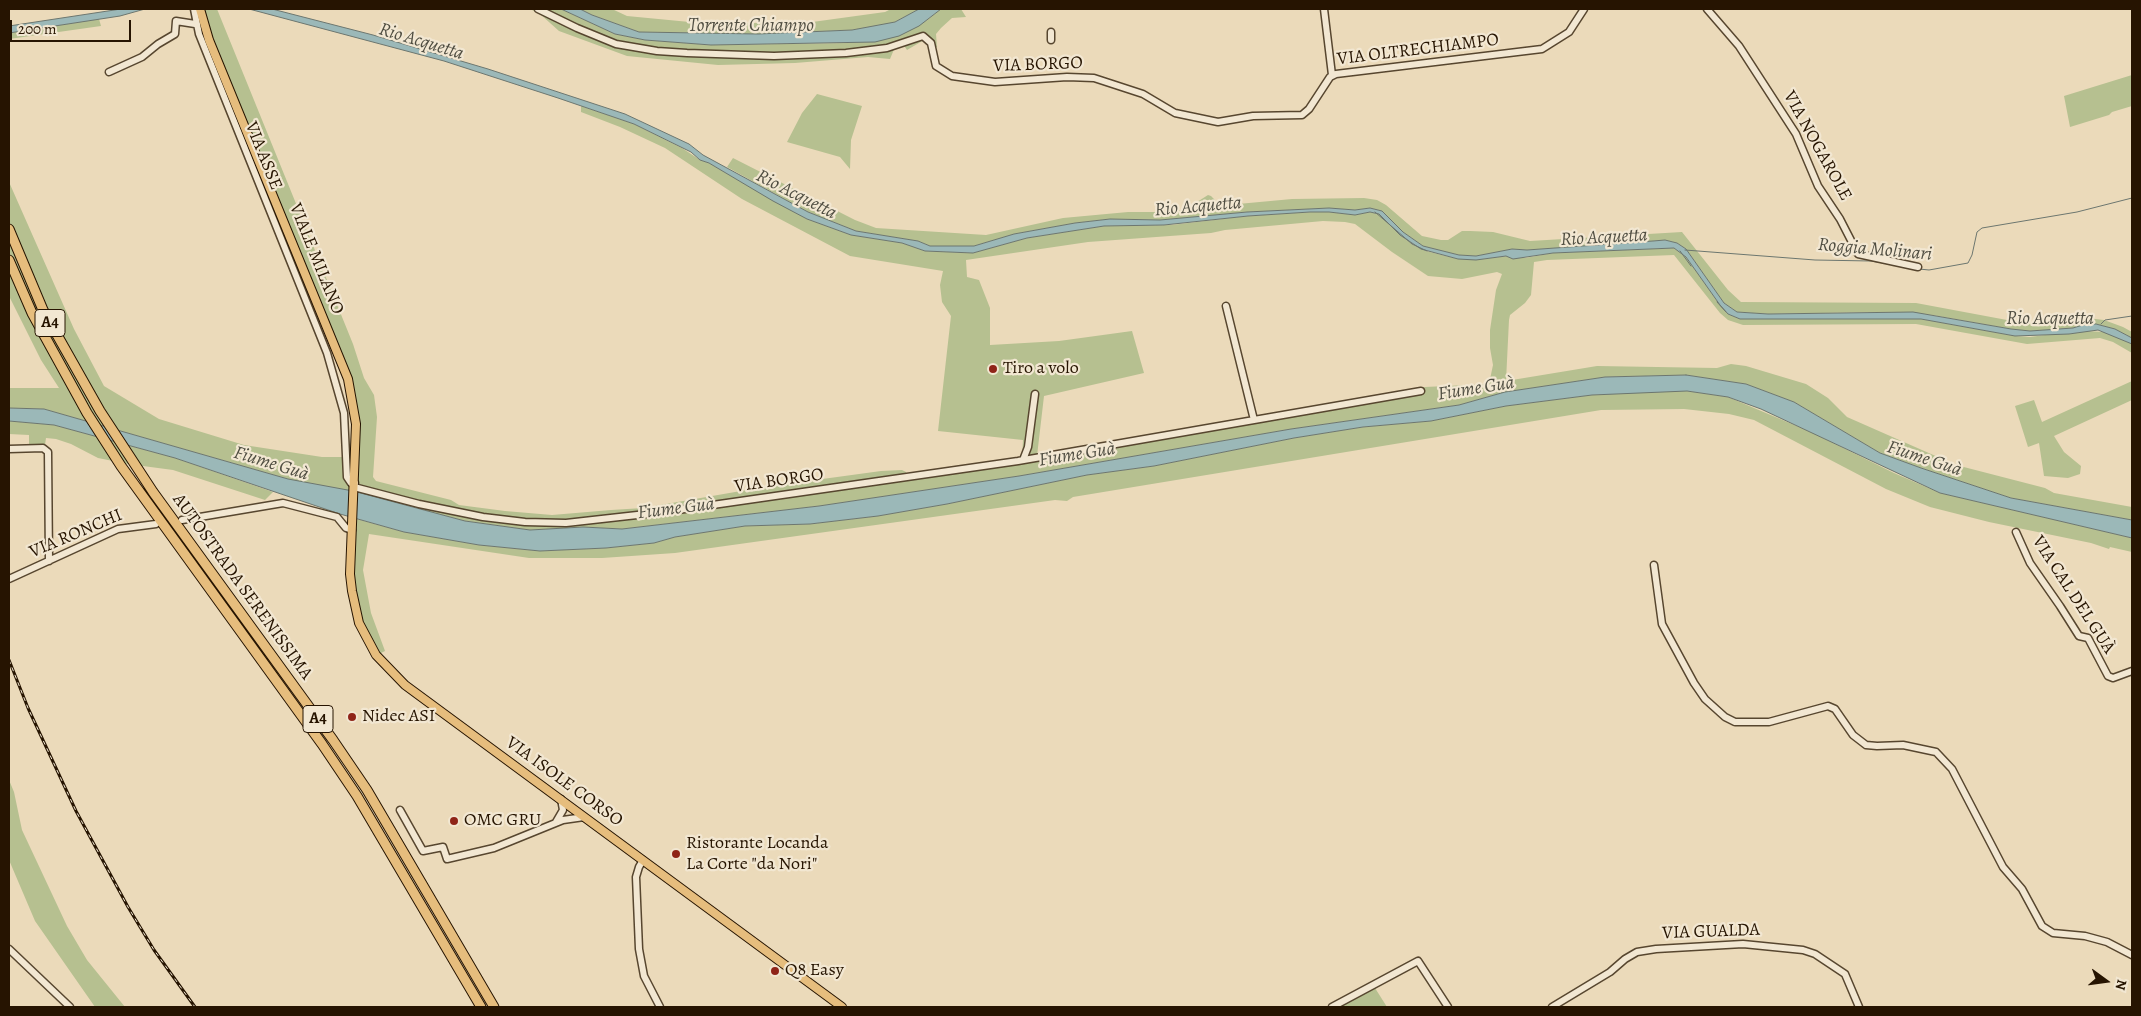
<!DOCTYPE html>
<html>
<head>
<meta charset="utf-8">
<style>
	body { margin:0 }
	#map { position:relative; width:2141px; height:1016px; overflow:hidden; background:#ebdaba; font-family:Alegreya,serif }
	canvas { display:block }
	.frame { position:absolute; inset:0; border:10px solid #261401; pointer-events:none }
	.north { position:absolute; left:2081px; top:956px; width:50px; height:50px; -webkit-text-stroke:4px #f2e7d2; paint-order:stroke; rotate:104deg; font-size:14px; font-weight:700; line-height:20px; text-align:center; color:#261401 }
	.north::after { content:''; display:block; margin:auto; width:18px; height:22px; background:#261401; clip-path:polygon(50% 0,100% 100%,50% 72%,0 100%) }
	.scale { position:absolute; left:10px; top:20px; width:121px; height:22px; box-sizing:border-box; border:2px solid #261401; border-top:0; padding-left:6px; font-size:15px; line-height:18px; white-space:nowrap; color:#261401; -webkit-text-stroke:4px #f2e7d2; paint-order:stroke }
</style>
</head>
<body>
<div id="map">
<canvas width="2141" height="1016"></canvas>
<div class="frame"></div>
<div class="north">N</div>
<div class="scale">200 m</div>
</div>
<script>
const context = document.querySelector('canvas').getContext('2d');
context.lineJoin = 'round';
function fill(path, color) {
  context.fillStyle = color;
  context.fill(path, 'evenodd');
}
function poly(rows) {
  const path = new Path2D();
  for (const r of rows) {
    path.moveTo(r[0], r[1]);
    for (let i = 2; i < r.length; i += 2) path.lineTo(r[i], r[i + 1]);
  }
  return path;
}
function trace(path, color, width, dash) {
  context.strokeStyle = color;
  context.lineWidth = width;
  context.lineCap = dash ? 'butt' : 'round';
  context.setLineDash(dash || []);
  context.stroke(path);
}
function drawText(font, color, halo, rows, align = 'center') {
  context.font = font + ' Alegreya,serif';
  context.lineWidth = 4.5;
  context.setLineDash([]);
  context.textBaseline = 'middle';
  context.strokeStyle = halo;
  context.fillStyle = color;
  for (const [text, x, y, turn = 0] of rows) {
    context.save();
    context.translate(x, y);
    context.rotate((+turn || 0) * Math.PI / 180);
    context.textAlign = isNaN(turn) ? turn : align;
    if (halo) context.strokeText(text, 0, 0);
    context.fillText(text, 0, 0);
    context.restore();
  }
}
fill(poly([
	[200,9,217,9,353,344,364,378,374,395,377,417,373,477,376,481,451,500,459,505,505,511,552,515,611,510,643,508,764,487,881,471,902,470,906,472,906,478,1022,460,1023,440,938,431,951,316,942,302,940,285,943,271,850,256,742,199,665,148,620,127,581,112,581,106,634,124,682,148,700,160,709,163,807,219,851,235,902,243,925,251,973,253,1027,238,1104,226,1171,225,1248,216,1310,212,1329,212,1355,215,1370,212,1379,214,1412,244,1426,251,1458,259,1483,259,1507,256,1525,258,1553,253,1674,248,1686,257,1720,305,1728,314,1740,319,1921,319,2015,336,2030,337,2052,334,2069,334,2085,331,2105,332,2132,344,2132,353,2113,342,2100,338,2027,344,1916,324,1743,325,1728,320,1720,313,1674,255,1547,260,1534,262,1531,295,1525,303,1510,315,1509,320,1506,381,1597,366,1717,368,1731,364,1746,366,1806,384,1828,398,1847,417,1956,465,2045,488,2054,493,2132,507,2132,520,2011,498,1921,468,1880,453,1794,402,1746,384,1686,375,1605,377,1505,392,1459,405,1291,429,1019,476,819,506,622,529,583,527,530,530,465,521,374,497,288,479,44,409,9,408,9,388,59,388,41,360,9,296,9,182,74,329,104,386,159,419,244,445,322,457,356,457,349,383],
	[1323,221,1345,222,1355,224,1392,252,1428,276,1462,279,1497,272,1502,274,1496,290,1490,330,1490,348,1493,365,1489,384,1425,387,1037,456,1044,396,1144,373,1132,331,1059,341,990,345,990,308,979,280,967,277,966,260,1088,242,1211,233,1225,230],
	[530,9,561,9,615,34,645,40,711,45,847,43,927,20,941,9,961,9,966,17,952,18,941,28,936,34,937,47,932,49,931,44,924,40,907,50,903,44,895,47,890,59,868,57,795,63,718,65,627,56,559,31,540,14],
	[580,9,612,9,627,16,700,23,805,23,885,12,891,9,919,9,895,22,882,25,852,30,758,34,639,32,592,15],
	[99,19,101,26,9,39,9,33],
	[2132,75,2132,106,2112,112,2109,115,2070,127,2064,96],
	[817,94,862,106,851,140,850,169,840,157,787,142,802,113],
	[733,158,855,220,876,228,986,235,1063,218,1128,212,1169,212,1186,209,1208,195,1211,196,1216,201,1238,204,1292,199,1364,198,1377,200,1386,205,1422,236,1441,240,1448,240,1462,231,1470,231,1493,232,1530,241,1682,232,1728,290,1741,302,1916,303,2023,323,2041,324,2087,318,2104,320,2123,327,2132,332,2132,338,2115,329,2096,324,2073,328,2030,331,2011,329,1932,315,1877,312,1768,314,1737,312,1724,303,1686,249,1677,243,1665,240,1653,241,1527,250,1512,249,1476,256,1459,255,1423,246,1403,232,1382,211,1370,208,1355,210,1329,208,1247,212,1160,220,1110,219,1075,223,1014,234,974,246,930,246,918,241,856,231,808,212,727,167],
	[2132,381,2132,400,2054,436,2064,452,2081,466,2080,474,2068,478,2044,476,2039,443,2028,447,2015,406,2034,400,2042,422],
	[1655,391,1687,391,1728,397,1811,432,1894,473,1940,493,2132,538,2132,552,2110,547,2109,549,2091,543,1989,522,1930,507,1886,489,1754,420,1729,414,1684,409,1601,410,1073,497,1067,501,1055,500,675,553,602,558,529,558,369,534,363,570,371,613,385,651,377,655,368,640,351,593,353,518,404,532,479,545,540,551,606,548,654,543,675,537,745,526,810,524,878,516,947,504,1087,475,1154,466,1294,438,1363,427,1431,421,1506,406,1592,395],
	[9,421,54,425,175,458,273,492,265,500,173,470,128,464,98,458,71,444,56,439,46,438,45,445,29,446,29,435,9,434],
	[9,780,14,792,22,830,67,926,87,960,125,1007,95,1007,35,921,9,860],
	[1375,988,1387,1007,1338,1007]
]), '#b6c090');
const water = poly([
	[121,9,145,9,120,16,9,33,9,26,121,9],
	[249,9,272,9,373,35,488,69,625,114,689,144,703,155,808,212,856,231,918,241,930,246,974,246,1014,234,1075,223,1110,219,1160,220,1247,212,1329,208,1355,210,1370,208,1382,211,1403,232,1423,246,1459,255,1476,256,1512,249,1527,250,1653,241,1665,240,1677,243,1686,249,1724,303,1737,312,1768,314,1913,312,2011,329,2030,331,2073,328,2086,324,2096,324,2115,329,2132,338,2132,344,2098,330,2069,334,2015,336,1921,319,1740,319,1728,314,1720,305,1686,257,1674,248,1553,253,1513,259,1506,256,1476,260,1458,259,1421,249,1400,235,1379,214,1370,212,1355,215,1329,212,1310,212,1248,216,1164,225,1104,226,1027,238,973,253,925,251,902,243,851,235,807,219,773,201,709,163,700,160,691,152,634,124,558,98,444,61,249,9],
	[561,9,580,9,592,15,639,32,758,34,852,30,895,22,919,9,941,9,919,26,899,36,875,42,711,45,645,40,615,34,561,9],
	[1686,375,1746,384,1794,402,1880,453,1921,468,2011,498,2132,520,2132,538,1940,493,1761,409,1728,397,1687,391,1592,395,1506,406,1431,421,1363,427,1294,438,1154,466,1087,475,947,504,878,516,810,524,745,526,675,537,654,543,606,548,540,551,479,545,404,532,340,514,175,458,54,425,9,421,9,408,44,409,288,479,353,491,465,521,530,530,583,527,622,529,819,506,1019,476,1291,429,1459,405,1505,392,1605,377,1686,375]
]);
fill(water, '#9bb8b8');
trace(water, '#6c766f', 1);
trace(poly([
	[1375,212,1412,244,1427,251],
	[1685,250,1815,260,1871,261,1900,266],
	[1680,251,1691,266],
	[1919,269,1929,270,1968,263,1972,255,1977,232,1982,228,2077,212,2132,198],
	[1717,302,1726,312],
	[2101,324,2105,320,2132,316]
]), '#6c766f', 1);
const minor = poly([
	[194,9,199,34,327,353,344,413,347,477,351,483,355,483],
	[538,9,577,28,616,44,657,51,687,53,774,56,846,53,887,48,923,36,931,43,936,66,952,76,995,82,1067,77,1094,78,1143,94,1175,113,1218,122,1253,116,1302,115,1309,109,1330,77,1336,74,1542,49,1569,32,1584,9],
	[1324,9,1332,75],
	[1707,9,1739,46,1796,134,1818,186,1840,219,1858,254,1918,267],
	[1051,32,1051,40],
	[109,72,142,57,158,44,175,34,176,21,195,24],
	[1226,306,1254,420],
	[9,449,43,448,48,452,49,561],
	[1023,460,1028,447,1035,394],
	[354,487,419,504,483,517,525,522,566,523,664,512,1018,461,1421,391],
	[182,520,283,503,337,517,346,528,352,530],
	[2016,532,2030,563,2060,606,2079,636,2088,638,2108,676,2113,678,2132,671],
	[1654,565,1662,624,1694,683,1705,699,1725,717,1735,722,1769,722,1828,706,1835,709,1853,735,1866,745,1877,746,1903,745,1936,752,1952,769,2003,867,2022,889,2042,926,2053,933,2085,936,2107,942,2132,955],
	[9,579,118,529,156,524],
	[400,810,423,851,443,847,447,859,494,848,563,820,584,817],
	[556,822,563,810,561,799],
	[643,860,639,867,636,877,639,949,644,976,660,1007],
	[9,949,70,1007],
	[1332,1007,1418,961,1448,1007],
	[1552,1007,1610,972,1625,959,1637,952,1656,949,1743,944,1803,950,1815,954,1845,974,1859,1007]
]);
const major = poly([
	[200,9,209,40,348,379,356,424,350,574,352,591,359,623,376,655,405,685,842,1007]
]);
const highway = poly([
	[9,229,43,310,100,411,153,492,333,740,367,790,494,1007],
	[9,260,32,313,87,413,121,466,322,744,357,796,481,1007]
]);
trace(minor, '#57462f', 9);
trace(major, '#261401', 10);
trace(highway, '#261401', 11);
trace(minor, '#f2e7d2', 6);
trace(major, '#e6bd7d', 8);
trace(highway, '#e6bd7d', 9);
const rail = poly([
	[9,660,28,708,76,811,128,907,154,950,195,1007]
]);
trace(rail, '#261401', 3);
trace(rail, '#f2e7d2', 1, [4]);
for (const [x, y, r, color] of [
	[993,369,5,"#8f2418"],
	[352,717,5,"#8f2418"],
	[454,821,5,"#8f2418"],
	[676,854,5,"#8f2418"],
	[775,971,5,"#8f2418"]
]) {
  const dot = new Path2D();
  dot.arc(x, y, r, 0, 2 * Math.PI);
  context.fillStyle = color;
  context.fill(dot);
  trace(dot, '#f2e7d2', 2);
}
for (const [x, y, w] of [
	[50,323,30],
	[318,719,30]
]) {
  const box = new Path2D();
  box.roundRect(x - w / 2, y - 13.5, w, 27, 4);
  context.fillStyle = '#f2e7d2';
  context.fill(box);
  trace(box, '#261401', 1);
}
drawText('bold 16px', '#261401', null, [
	["A4",50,323],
	["A4",318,719]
]);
drawText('18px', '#261401', '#f2e7d2', [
	["VIA OLTRECHIAMPO",1418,50,-7],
	["VIA BORGO",1038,65,-2],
	["VIA NOGAROLE",1817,146,61],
	["VIA ASSE",263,156,68],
	["VIALE MILANO",316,259,68],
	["VIA BORGO",779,481,-8],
	["VIA RONCHI",76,534,-23],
	["AUTOSTRADA SERENISSIMA",242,587,54],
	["VIA CAL DEL GUÀ",2073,595,57],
	["VIA ISOLE CORSO",564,782,36],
	["VIA GUALDA",1711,932,-2]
]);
drawText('18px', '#261401', '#f2e7d2', [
	["Tiro a volo",1003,369],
	["Nidec ASI",362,717],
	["OMC GRU",464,821],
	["Ristorante Locanda",686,844],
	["La Corte \"da Nori\"",686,865],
	["Q8 Easy",785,971]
], 'left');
drawText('italic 19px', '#4f4d41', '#f2e7d2', [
	["Torrente Chiampo",751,26],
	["Rio Acquetta",421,42,17],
	["Rio Acquetta",796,195,27],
	["Rio Acquetta",1198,207,-5],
	["Rio Acquetta",1604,238,-3],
	["Roggia Molinari",1875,250,5],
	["Rio Acquetta",2050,319],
	["Fiume Guà",1476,389,-9],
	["Fiume Guà",1077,455,-9],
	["Fiume Guà",1924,459,18],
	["Fiume Guà",271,464,17],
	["Fiume Guà",676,509,-7]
]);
</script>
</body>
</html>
